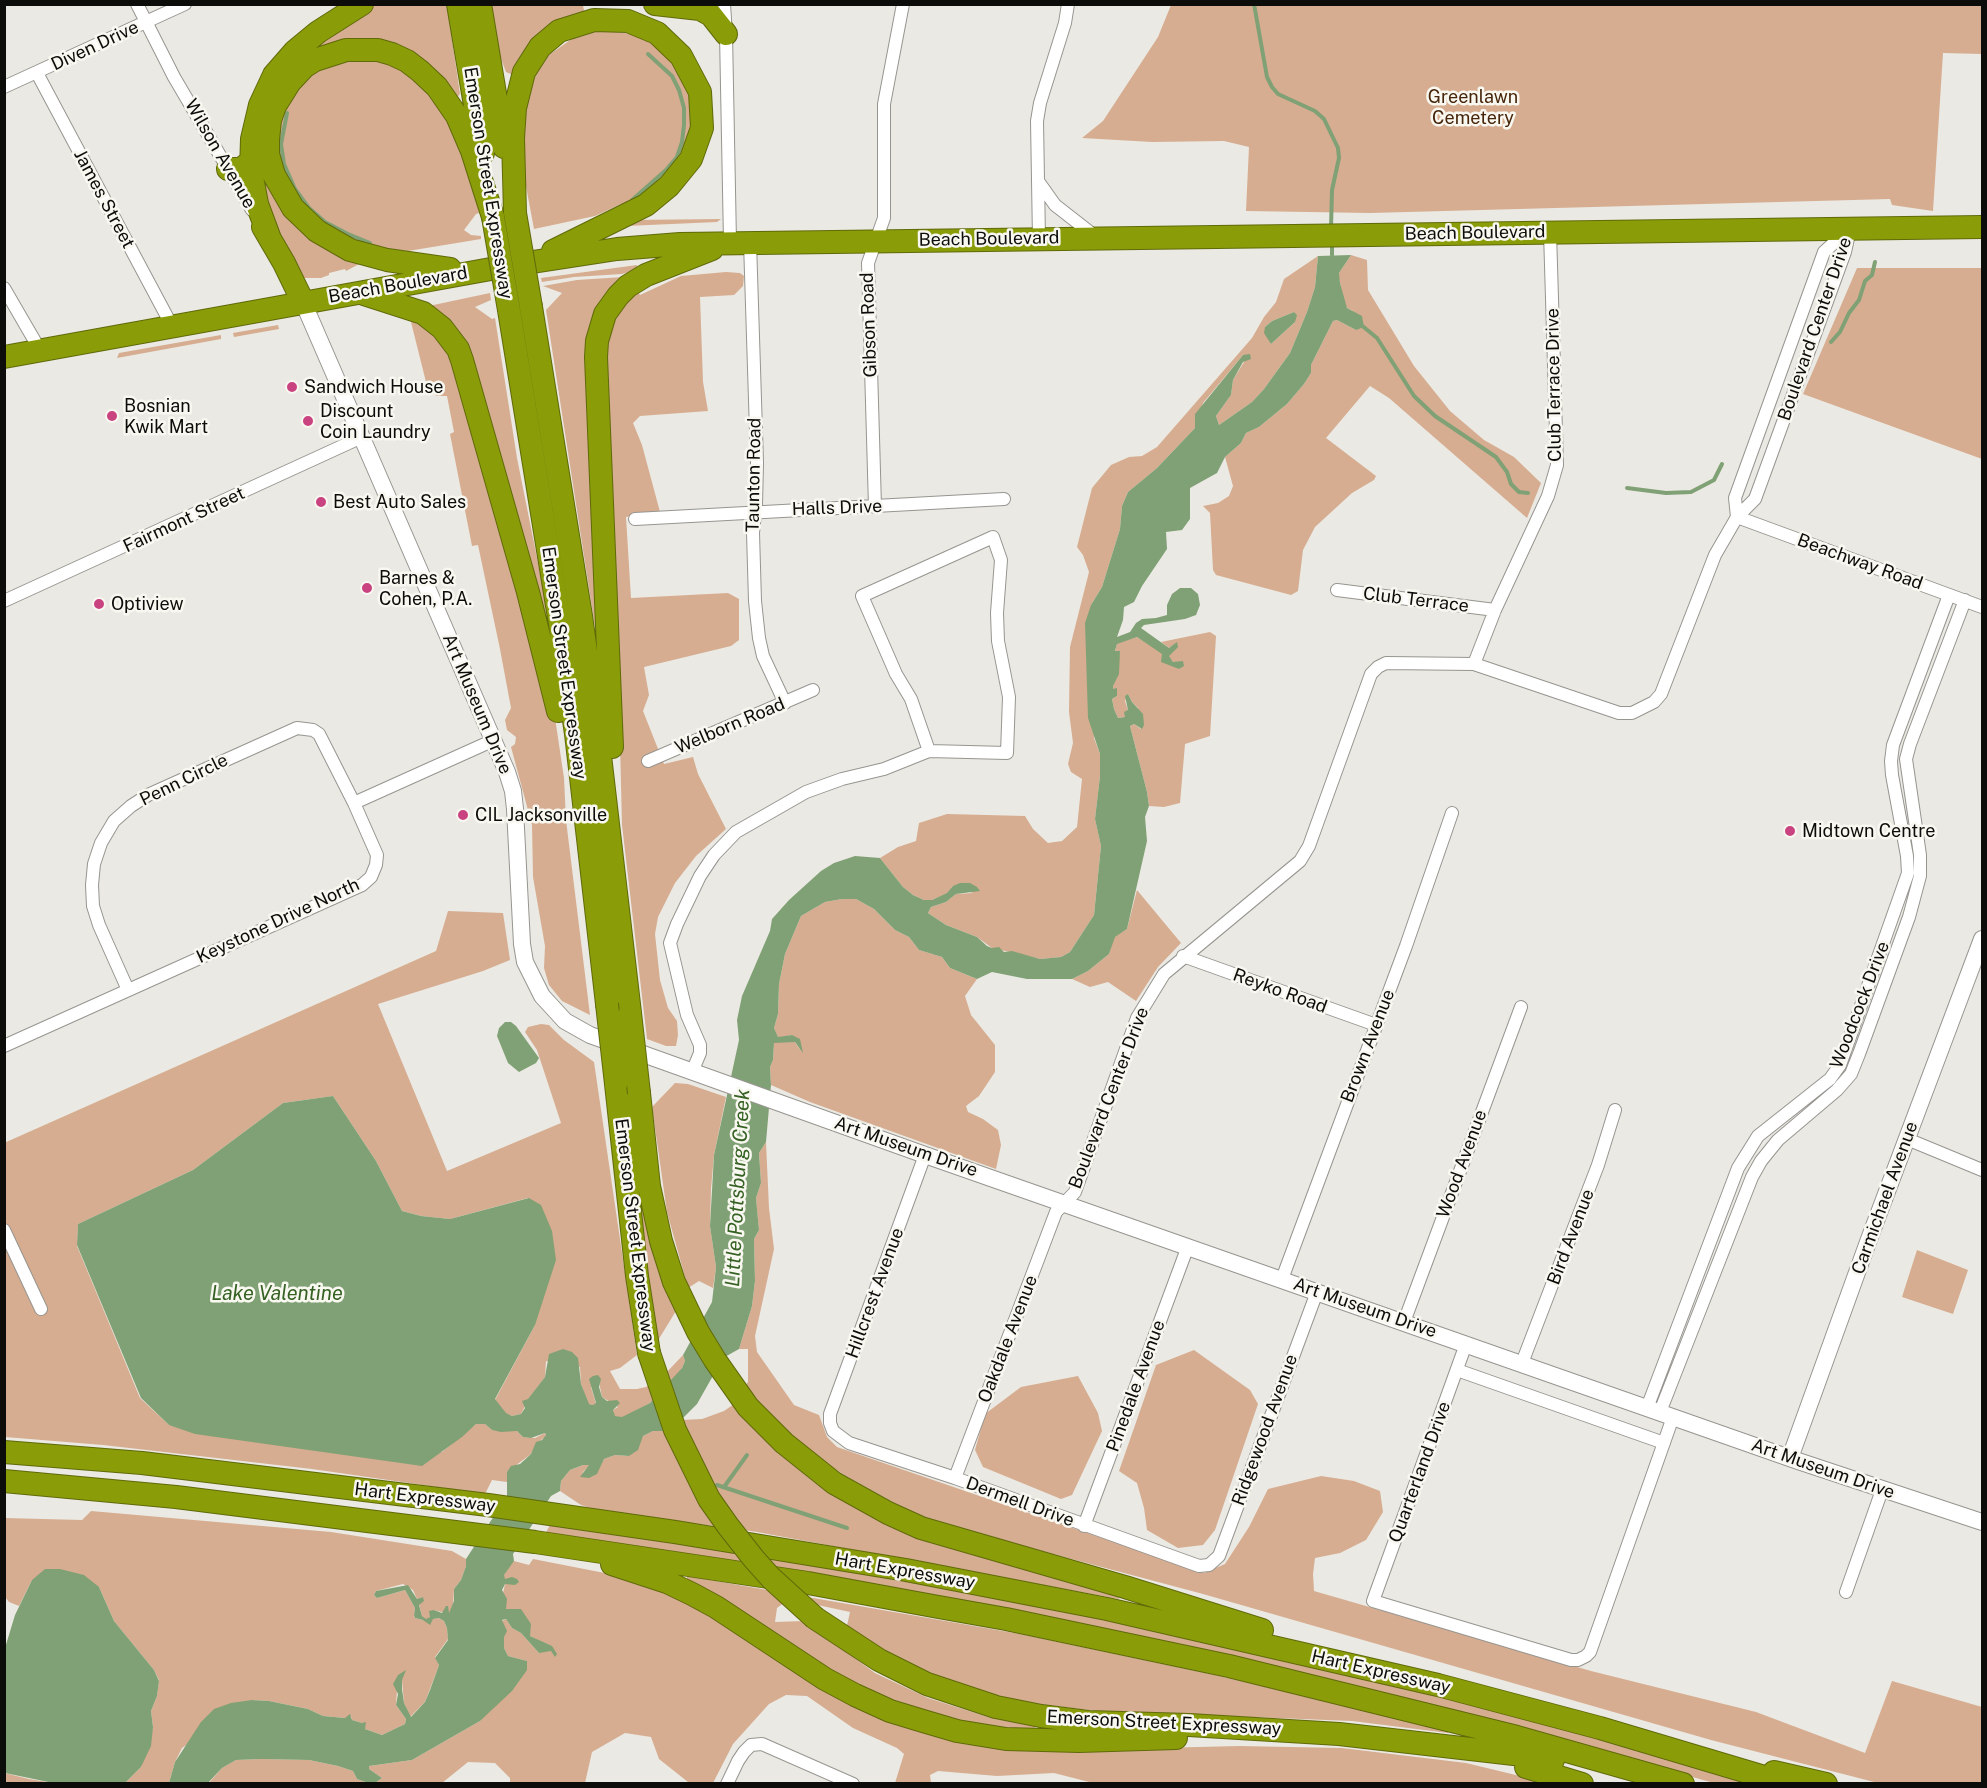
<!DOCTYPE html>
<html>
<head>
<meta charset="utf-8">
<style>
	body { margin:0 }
	#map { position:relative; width:1987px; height:1788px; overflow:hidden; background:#ebe9e3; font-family:"Public Sans",sans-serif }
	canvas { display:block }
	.frame { position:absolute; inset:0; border:6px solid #0c0c0a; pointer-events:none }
</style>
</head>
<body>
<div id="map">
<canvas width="1987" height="1788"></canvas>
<div class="frame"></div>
</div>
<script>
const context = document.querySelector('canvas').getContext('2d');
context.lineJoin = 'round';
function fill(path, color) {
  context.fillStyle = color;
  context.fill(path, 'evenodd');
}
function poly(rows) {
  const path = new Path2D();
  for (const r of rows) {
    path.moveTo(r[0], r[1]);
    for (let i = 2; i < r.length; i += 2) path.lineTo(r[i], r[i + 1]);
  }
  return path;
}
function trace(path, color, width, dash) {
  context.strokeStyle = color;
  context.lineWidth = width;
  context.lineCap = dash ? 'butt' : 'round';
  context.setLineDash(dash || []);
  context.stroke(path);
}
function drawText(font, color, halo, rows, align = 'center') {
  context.font = font + ' "Public Sans",sans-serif';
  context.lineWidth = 5;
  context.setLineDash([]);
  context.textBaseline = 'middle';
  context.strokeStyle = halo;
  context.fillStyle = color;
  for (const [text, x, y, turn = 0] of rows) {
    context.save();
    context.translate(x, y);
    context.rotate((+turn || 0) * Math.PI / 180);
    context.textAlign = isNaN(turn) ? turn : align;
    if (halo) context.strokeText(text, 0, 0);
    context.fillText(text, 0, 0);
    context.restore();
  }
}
fill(poly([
	[374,5,447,5,460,94,457,97,451,96,430,71,407,53,391,46,373,42,354,42,327,48,302,61,285,78,271,100,263,125,262,148,267,174,286,208,314,236,331,247,363,262,346,271,345,269,329,273,329,275,321,278,301,278,274,230,260,194,255,162,257,137,262,113,271,90,295,58,323,37],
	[491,5,583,5,584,11,513,75,506,72,500,56],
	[1171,5,1982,5,1982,54,1943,53,1933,211,1892,205,1890,199,1370,213,1246,211,1249,147,1224,141,1152,142,1082,138,1103,121,1158,37],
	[610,30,645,37,671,56,689,87,692,140,672,173,625,210,621,204,595,216,534,229,525,181,520,126,534,73,546,57,576,36,588,32],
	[336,58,395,62,445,108,472,177,479,213,476,214,464,230,471,235,481,236,481,239,408,251,366,246,304,211,274,152,286,98,295,86],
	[721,219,717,222,626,226,630,220],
	[1351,255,1367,260,1368,290,1414,366,1450,411,1484,440,1514,457,1541,483,1527,518,1389,398,1370,386,1326,438,1376,476,1374,480,1352,493,1315,527,1303,550,1298,591,1291,595,1216,575,1213,570,1210,513,1203,506,1218,503,1229,496,1233,486,1225,457,1241,443,1246,433,1259,427,1287,404,1304,384,1311,373,1311,365,1333,321,1337,320,1356,330,1353,311,1347,308,1344,303,1339,278,1339,273],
	[1318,256,1315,287,1307,312,1290,353,1264,389,1252,402,1219,425,1216,416,1231,395,1233,380,1244,362,1243,355,1203,403,1195,428,1157,468,1128,492,1122,506,1120,529,1102,587,1091,605,1094,738,1100,754,1100,776,1095,819,1101,846,1094,915,1070,952,1061,957,1040,959,992,948,977,937,946,925,928,913,931,907,946,902,956,894,973,893,953,886,948,893,932,900,924,900,913,895,903,887,880,858,898,847,916,841,919,823,947,814,1025,816,1033,829,1048,843,1062,841,1077,827,1082,779,1071,772,1068,764,1073,743,1069,712,1070,647,1089,572,1083,555,1077,547,1092,488,1111,465,1129,457,1142,456,1157,447,1252,338,1264,317,1276,302,1284,279],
	[1294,312,1295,322,1271,344,1265,327,1272,321],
	[637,265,637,270,632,276,629,272,622,274,574,277,542,282,541,278],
	[1857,268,1982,268,1982,459,1803,394],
	[726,272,740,273,744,276,743,286,734,295,700,297,703,382,708,411,640,416,633,423,642,445,660,512,626,517,631,598,728,593,739,599,739,640,731,646,644,667,649,695,643,711,664,764,693,757,698,774,726,829,696,856,675,883,658,917,655,934,660,980,668,1008,677,1021,678,1035,676,1046,666,1046,647,1039,622,825,619,704,604,376,609,324,636,289,640,295,681,276],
	[623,277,600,314,597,640,546,310,562,293,543,286,577,280],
	[490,293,491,300,475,307,492,319,495,318,517,458,542,583,547,620,542,621,468,359,424,307],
	[410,318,431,326,457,366,554,711,564,778,566,820,590,1015,562,1001,549,985,544,968,545,946,533,877,532,825,511,747,515,744,516,737,507,730,505,720,511,708,500,649,478,545,472,546,450,434,454,432,447,396,436,396,432,382,426,382],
	[278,325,279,329,234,337,233,333],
	[221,335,221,339,117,358,119,353],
	[1210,632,1216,636,1210,736,1185,744,1180,803,1164,807,1149,806,1147,792,1130,726,1134,724,1141,729,1138,708,1132,702,1128,694,1125,701,1128,710,1125,717,1118,718,1114,709,1112,699,1117,696,1117,689,1113,690,1113,686,1120,651,1115,652,1117,643,1137,637,1158,649,1179,669,1182,662,1173,662,1168,656,1177,643,1169,648,1161,642],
	[1137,890,1181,943,1158,967,1136,1001,1108,982,1090,987,1072,979,1088,971,1109,954,1114,937,1127,929],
	[842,899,856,899,874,909,895,930,909,937,919,950,942,957,950,968,977,979,965,996,971,1015,995,1045,995,1072,979,1096,966,1106,968,1112,983,1119,998,1130,1001,1145,996,1169,810,1102,771,1085,770,1067,773,1060,774,1042,795,1042,801,1052,792,1035,778,1038,774,1028,778,1014,779,984,785,954,801,916,825,902],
	[448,911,503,913,510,960,483,971,378,1004,447,1171,561,1123,537,1050,525,1032,528,1027,541,1024,549,1025,564,1040,594,1062,637,1355,620,1368,610,1371,620,1389,637,1389,646,1387,666,1373,683,1355,685,1361,682,1368,674,1379,650,1403,622,1418,614,1416,613,1410,618,1407,602,1397,599,1382,591,1387,596,1404,593,1405,588,1404,581,1384,580,1367,546,1361,545,1377,528,1400,521,1414,512,1416,506,1414,495,1400,535,1325,528,1198,450,1219,421,1216,402,1211,376,1161,333,1096,283,1103,193,1170,78,1224,77,1246,140,1398,169,1425,442,1452,476,1424,485,1424,492,1430,517,1431,523,1437,535,1438,545,1433,546,1436,536,1444,531,1454,507,1472,507,1482,492,1480,485,1494,312,1469,103,1445,5,1437,4,1143,436,951],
	[675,1083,688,1084,726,1097,714,1155,711,1189,710,1226,716,1267,713,1288,699,1281,688,1288,667,1212,652,1107],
	[766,1142,769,1208,774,1249,755,1336,757,1352,794,1405,819,1415,827,1437,837,1447,1204,1573,1225,1564,1249,1527,1268,1489,1321,1476,1354,1481,1380,1491,1383,1512,1366,1540,1340,1553,1315,1558,1313,1574,1314,1591,1591,1671,1756,1712,1865,1753,1892,1681,1982,1707,1982,1783,1878,1783,1711,1740,1203,1594,944,1525,907,1510,844,1475,813,1455,784,1428,744,1387,748,1382,748,1349,739,1349,752,1306,755,1281,754,1239,759,1230,756,1198,761,1183,759,1153],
	[636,1183,676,1311,657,1342],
	[1917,1250,1968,1270,1953,1314,1902,1297],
	[1194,1350,1250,1390,1258,1404,1215,1530,1203,1545,1178,1548,1147,1530,1144,1508,1137,1483,1119,1471,1156,1365],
	[1078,1376,1098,1413,1102,1431,1072,1495,1061,1499,983,1467,975,1450,985,1414,1021,1387],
	[734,1404,783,1455,814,1482,877,1520,915,1536,1120,1596,1119,1599,757,1532,596,1510,581,1505,560,1491,561,1481,570,1470,583,1465,590,1465,582,1473,600,1466,604,1459,615,1455,629,1456,643,1436,653,1431,662,1431,681,1420,702,1419,724,1411],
	[91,1511,331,1532,452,1551,466,1559,466,1566,461,1580,454,1589,453,1608,449,1614,434,1610,430,1617,426,1620,422,1616,419,1604,423,1597,417,1599,413,1590,403,1584,376,1591,374,1595,377,1598,405,1590,415,1608,414,1615,415,1618,423,1620,439,1618,444,1621,447,1628,448,1639,435,1657,439,1665,425,1702,410,1717,404,1703,402,1680,398,1675,396,1705,406,1719,405,1724,382,1735,365,1729,362,1723,352,1720,351,1716,345,1718,323,1716,308,1709,269,1701,252,1700,182,1748,175,1762,169,1783,125,1783,141,1767,153,1727,151,1711,157,1696,159,1680,154,1670,114,1621,99,1587,32,1580,19,1606,9,1602,5,1597,4,1518,82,1520],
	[550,1525,812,1564,1145,1626,1495,1710,1758,1783,1714,1783,1450,1710,545,1534],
	[533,1559,625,1577,688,1602,853,1703,1077,1750,1239,1746,1342,1748,1466,1763,1549,1783,1097,1784,1054,1773,997,1776,938,1771,930,1775,931,1783,895,1783,904,1754,897,1748,853,1728,807,1696,786,1695,769,1704,733,1744,713,1783,688,1782,659,1759,651,1737,625,1733,592,1752,585,1783,510,1783,510,1778,495,1763,468,1762,442,1783,375,1783,382,1778,369,1769,369,1766,412,1760,480,1721,527,1661,508,1656,504,1648,502,1621,506,1619,512,1628,521,1633,539,1653,549,1646,530,1636,506,1609,503,1593,505,1584,511,1584,504,1579,504,1575,509,1566,514,1561,529,1565],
	[687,1576,1020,1634,1215,1675,1449,1730,1448,1733,1352,1721,1097,1711,1023,1702,951,1683,886,1652,846,1630,850,1612,799,1601,785,1602,777,1608,775,1622,804,1621,875,1673,928,1698,988,1717,1035,1726,1035,1731,1003,1734,878,1701,687,1581],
	[261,1759,309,1760,338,1766,353,1771,357,1779,368,1783,208,1784,222,1768,236,1760],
	[4,1773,29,1779,53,1783,5,1783]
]), '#d6ad90');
fill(poly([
	[1351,255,1339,273,1340,283,1347,308,1362,316,1364,327,1356,330,1337,320,1333,321,1311,365,1311,373,1304,384,1287,404,1259,427,1246,433,1241,443,1225,457,1217,473,1190,488,1190,519,1182,530,1166,532,1167,549,1142,586,1134,602,1124,607,1123,620,1117,637,1130,632,1136,623,1142,619,1156,618,1167,615,1167,605,1172,594,1180,588,1191,588,1198,594,1200,605,1196,615,1185,619,1144,625,1141,628,1169,648,1177,642,1178,647,1169,656,1173,662,1183,661,1184,666,1179,669,1161,662,1162,654,1137,637,1117,644,1115,651,1120,651,1119,674,1113,686,1113,689,1117,688,1117,696,1112,699,1114,709,1118,718,1125,717,1124,712,1128,710,1125,696,1128,694,1132,702,1143,714,1144,725,1142,729,1134,724,1130,726,1147,792,1149,806,1145,817,1147,841,1127,929,1115,937,1109,954,1088,971,1072,979,1027,979,992,972,977,979,950,968,942,957,919,950,909,937,895,930,874,909,856,899,842,899,825,902,801,916,785,954,779,984,778,1014,774,1028,778,1037,792,1035,800,1039,803,1053,795,1042,774,1043,773,1060,770,1067,771,1085,766,1142,759,1153,761,1183,756,1198,759,1230,754,1239,755,1281,752,1306,739,1349,723,1358,697,1404,681,1420,662,1431,653,1431,643,1436,638,1450,629,1456,615,1455,604,1459,597,1474,589,1478,580,1477,589,1465,583,1465,570,1470,561,1481,560,1491,551,1496,513,1554,514,1561,504,1575,505,1579,512,1577,517,1579,519,1582,515,1585,505,1584,502,1590,507,1599,506,1609,521,1609,531,1624,530,1636,552,1646,557,1654,555,1657,551,1651,539,1653,521,1633,512,1628,506,1619,502,1620,507,1631,504,1637,504,1648,508,1656,527,1661,527,1670,512,1691,480,1721,412,1760,369,1766,369,1769,382,1778,375,1783,368,1783,357,1779,353,1771,338,1766,309,1760,261,1759,236,1760,222,1768,208,1783,169,1783,175,1762,201,1722,214,1709,231,1703,252,1700,269,1701,308,1709,323,1716,345,1718,350,1714,352,1720,362,1723,366,1722,365,1729,382,1735,405,1724,406,1719,396,1705,398,1694,393,1684,398,1675,406,1670,402,1680,402,1689,404,1703,411,1717,425,1702,430,1690,439,1665,435,1658,448,1640,447,1628,444,1621,439,1618,433,1619,430,1625,423,1620,415,1618,414,1615,415,1608,405,1590,377,1598,374,1595,376,1591,408,1585,417,1599,423,1597,424,1601,419,1605,422,1616,426,1619,430,1617,429,1611,434,1610,442,1613,446,1606,448,1606,449,1613,454,1601,454,1589,461,1580,466,1566,466,1559,507,1496,507,1472,511,1466,520,1464,531,1454,536,1442,542,1440,546,1435,545,1433,531,1438,523,1437,517,1431,501,1432,492,1430,485,1424,476,1424,462,1437,422,1466,195,1434,169,1425,141,1398,77,1245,78,1224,193,1170,283,1103,333,1096,376,1161,402,1211,421,1216,450,1219,529,1198,541,1205,552,1231,556,1260,535,1325,495,1399,506,1413,512,1416,521,1414,525,1408,522,1401,528,1399,545,1377,549,1354,563,1349,572,1352,578,1358,581,1384,589,1404,593,1405,596,1403,589,1379,593,1376,598,1375,601,1379,599,1387,602,1397,607,1401,617,1400,620,1403,613,1410,615,1416,622,1417,650,1403,682,1368,685,1361,683,1355,712,1302,716,1267,710,1226,714,1155,739,1040,737,1020,742,996,770,931,772,919,789,900,821,871,834,863,855,856,880,858,903,887,913,895,924,900,932,900,947,893,953,886,960,883,970,883,977,887,980,891,956,894,946,902,931,907,928,913,946,925,977,937,987,946,992,948,999,947,1004,952,1012,951,1040,959,1061,957,1070,952,1094,915,1101,846,1095,819,1100,776,1100,754,1088,718,1085,623,1091,605,1102,587,1120,529,1122,506,1128,492,1157,468,1195,428,1195,414,1243,355,1250,354,1251,359,1243,362,1233,380,1231,395,1216,416,1219,425,1252,402,1264,389,1290,353,1307,312,1315,287,1318,256],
	[1294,312,1297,315,1295,322,1271,344,1264,333,1265,327,1272,321],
	[505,1022,511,1022,516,1026,539,1058,536,1063,519,1072,508,1063,497,1036,499,1028],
	[45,1569,60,1569,84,1575,99,1587,114,1621,154,1670,159,1681,157,1696,151,1711,153,1727,151,1746,141,1767,125,1783,53,1783,5,1773,5,1648,15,1615,32,1580]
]), '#80a175');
trace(poly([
	[1254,4,1267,77,1272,87,1278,94,1315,111,1324,119,1338,148,1339,158,1332,190,1331,228],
	[287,113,281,144,284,164,295,189,309,208,325,222,348,234,370,243],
	[632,200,666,170,677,157,682,142,684,125,684,108,679,90,672,76,648,54],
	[1332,244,1332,255],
	[1360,324,1377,338,1414,396,1435,416,1496,457,1507,472,1511,484,1519,492,1528,493],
	[1831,342,1840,332,1849,313,1859,300,1865,281,1872,275,1875,262],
	[1627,488,1666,493,1691,492,1714,480,1722,464],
	[717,1485,847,1528],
	[724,1487,747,1455]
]), '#80a175', 4);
const street = poly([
	[137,4,174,77,252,210],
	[724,4,726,34,730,242],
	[37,73,172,326],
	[4,87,185,4],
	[1038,181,1055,205,1096,237],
	[1039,239,1037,121,1040,103,1065,23,1068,4],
	[750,242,757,463,756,504,753,533,755,601,759,638,763,656,785,703],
	[4,288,40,350],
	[875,507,868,263,884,218,884,104,903,4],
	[1737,517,1735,498,1824,252,1848,230],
	[1737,517,1982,607],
	[635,519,1004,499],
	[1337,590,1495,610],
	[4,601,362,437],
	[1474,664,1495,610,1548,496,1557,465,1550,232],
	[648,761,813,690],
	[354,803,494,740],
	[1183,956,1376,1025],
	[4,1046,362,885,371,877,376,865,377,855,354,803,319,734,313,730,297,728,148,795,131,806,114,821,101,843,94,864,92,885,93,906,99,925,128,990],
	[692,1072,700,1053,700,1045,687,1015,670,943,677,924,700,876,714,855,736,832,806,792,842,779,884,769,929,751,1007,753,1009,697,998,641,997,613,1001,560,993,537,862,596,896,674,911,699,929,751],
	[1907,1139,1982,1170],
	[925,1155,830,1414,830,1423,833,1431,849,1443,955,1478,1199,1566,1209,1565,1219,1556,1317,1292],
	[4,1230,41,1309],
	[1282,1279,1406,946,1452,813],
	[1404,1322,1521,1007],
	[1466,1344,1373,1601,1571,1660,1578,1660,1586,1656,1590,1652,1673,1417],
	[1522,1363,1598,1165,1615,1110],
	[1457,1370,1664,1443],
	[1647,1408,1738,1168,1758,1136,1830,1079,1840,1065,1908,873,1907,856,1892,775,1891,761,1893,745,1949,595],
	[1660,1412,1752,1177,1761,1161,1778,1140,1837,1090,1851,1074,1859,1054,1909,917,1920,876,1920,855,1906,759,1910,744,1965,600],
	[955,1478,1056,1212,1075,1192,1137,1018,1164,974,1300,861,1309,846,1371,674,1378,667,1386,663,1474,664,1619,713,1632,713,1654,702,1661,694,1715,555,1737,517,1755,499,1845,252,1850,229],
	[1084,1526,1188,1246],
	[1846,1592,1882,1490],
	[727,1784,738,1761,744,1752,751,1745,762,1744,853,1784]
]);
const secondary = poly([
	[303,302,507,772,513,791,515,809,522,944,525,962,542,996,565,1021,590,1035,925,1155,1798,1461,1982,1522],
	[1790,1458,1868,1242,1982,939]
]);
const highway = poly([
	[458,4,483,153],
	[480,4,504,147],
	[655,4,700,9,711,15,726,34],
	[228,169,241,169,251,161],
	[515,213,513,138,515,108,524,72,540,47,559,31,594,20,628,21,657,33,681,56,700,92,702,128,691,159,669,186,646,205,553,251],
	[263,227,284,263,303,302],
	[270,239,257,204,251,171,252,139,260,105,274,75,295,51,318,32,362,4],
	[450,269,387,260,350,250,317,231,293,208,274,175,268,154,268,140,270,120,275,106,290,82,304,67,315,60,346,50,378,50,392,54,407,61,420,71,437,87,457,116,472,151,493,217],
	[364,294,423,313,442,328,458,349,462,360,528,592,558,711],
	[531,307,581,616,597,730,630,1013],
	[509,310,560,624,576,734,607,1004],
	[4,357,513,265,617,249,680,244,1982,227],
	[612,747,596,357,597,341,605,314,618,296,628,286,646,275,712,249],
	[616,1084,637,1276,649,1353],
	[639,1093,649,1186,661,1241,674,1282,698,1332,715,1360,748,1407,784,1443,834,1483,888,1513,921,1528,1125,1587,1262,1630],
	[4,1452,142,1463,488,1505,675,1532,906,1570,1107,1609,1438,1685,1600,1728,1788,1784],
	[4,1481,176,1497,535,1542,808,1583,933,1606,1006,1619,1229,1666,1517,1737,1683,1784],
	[612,1564,667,1582,692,1594,716,1607,825,1679,855,1695,890,1711,923,1721,957,1731,1006,1739,1079,1741,1176,1738],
	[815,1618,879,1660,927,1684,996,1707,1041,1716,1088,1722,1189,1725,1339,1734,1514,1754,1553,1760],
	[1526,1767,1582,1784],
	[1774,1772,1826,1784]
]);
trace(street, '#979590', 14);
trace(secondary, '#979590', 18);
trace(highway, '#5f6a09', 24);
trace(street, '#fff', 12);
trace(secondary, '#fff', 16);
trace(highway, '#8b9c09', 22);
const highwayBridge = poly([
	[515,213,531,307],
	[493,217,509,310],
	[607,1004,616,1084],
	[630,1013,639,1093],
	[649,1353,675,1430,709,1499,728,1526,754,1559,771,1578,815,1618]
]);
trace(highwayBridge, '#5f6a09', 24, []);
trace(highwayBridge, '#8b9c09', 22);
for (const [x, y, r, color] of [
	[292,387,6,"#ca4381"],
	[112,416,6,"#ca4381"],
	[308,421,6,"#ca4381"],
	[321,502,6,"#ca4381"],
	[367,588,6,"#ca4381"],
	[99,604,6,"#ca4381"],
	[463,815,6,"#ca4381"],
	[1790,831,6,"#ca4381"]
]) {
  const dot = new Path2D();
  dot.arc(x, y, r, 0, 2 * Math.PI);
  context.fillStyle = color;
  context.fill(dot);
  trace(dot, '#f8f7f0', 2);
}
drawText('18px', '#0c0c0a', '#f8f7f0', [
	["Diven Drive",95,46,-25],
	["Wilson Avenue",220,154,60],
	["Emerson Street Expressway",488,183,81],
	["James Street",104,199,62],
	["Beach Boulevard",1475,233,-1],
	["Beach Boulevard",989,239,-1],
	["Beach Boulevard",398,285,-10],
	["Gibson Road",869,325,-92],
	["Boulevard Center Drive",1815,329,-71],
	["Club Terrace Drive",1554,385,-91],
	["Taunton Road",754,475,-89],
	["Halls Drive",837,508,-2],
	["Fairmont Street",184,520,-25],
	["Beachway Road",1860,562,20],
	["Club Terrace",1416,600,7],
	["Emerson Street Expressway",564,663,82],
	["Art Museum Drive",477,704,67],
	["Welborn Road",730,726,-23],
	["Penn Circle",184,780,-26],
	["Keystone Drive North",278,921,-25],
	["Reyko Road",1280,991,20],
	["Woodcock Drive",1860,1005,-69],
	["Brown Avenue",1368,1046,-69],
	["Boulevard Center Drive",1109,1098,-69],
	["Art Museum Drive",906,1147,19],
	["Wood Avenue",1462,1164,-70],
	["Carmichael Avenue",1885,1198,-70],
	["Emerson Street Expressway",635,1235,83],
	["Bird Avenue",1571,1237,-69],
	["Hillcrest Avenue",875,1293,-70],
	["Art Museum Drive",1365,1308,19],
	["Oakdale Avenue",1008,1339,-69],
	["Pinedale Avenue",1136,1386,-70],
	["Ridgewood Avenue",1265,1430,-70],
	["Art Museum Drive",1823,1469,19],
	["Quarterland Drive",1420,1472,-70],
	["Hart Expressway",425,1498,7],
	["Dermell Drive",1020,1502,20],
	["Hart Expressway",905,1571,10],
	["Hart Expressway",1381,1672,13],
	["Emerson Street Expressway",1164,1723,3]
]);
drawText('18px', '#46250a', '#f8f7f0', [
	["Greenlawn",1473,97],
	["Cemetery",1473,118]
]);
drawText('18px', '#0c0c0a', '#f8f7f0', [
	["Sandwich House",304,387],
	["Bosnian",124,406],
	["Kwik Mart",124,427],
	["Discount",320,411],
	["Coin Laundry",320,432],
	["Best Auto Sales",333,502],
	["Barnes &",379,578],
	["Cohen, P.A.",379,599],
	["Optiview",111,604],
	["CIL Jacksonville",475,815],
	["Midtown Centre",1802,831]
], 'left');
drawText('italic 20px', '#356123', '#f8f7f0', [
	["Little Pottsburg Creek",738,1188,-87],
	["Lake Valentine",277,1294]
]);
</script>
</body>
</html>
